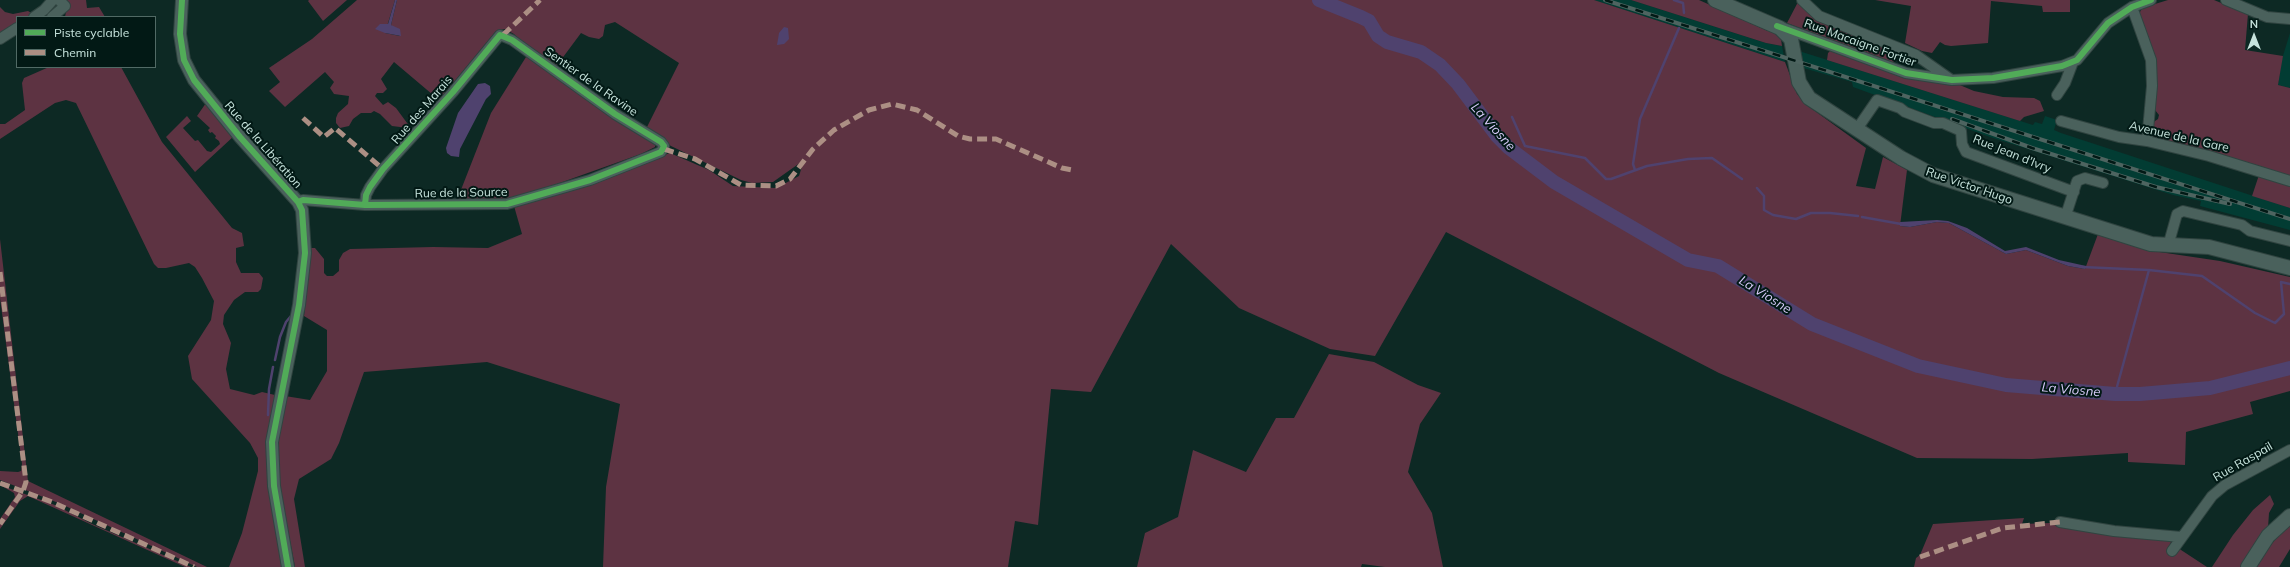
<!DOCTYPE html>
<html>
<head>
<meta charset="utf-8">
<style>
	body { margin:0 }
	#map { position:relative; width:2290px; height:567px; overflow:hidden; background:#0d2924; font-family:Mulish,sans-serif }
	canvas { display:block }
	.legend { position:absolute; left:16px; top:16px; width:140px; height:52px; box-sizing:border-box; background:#021915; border:1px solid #516a65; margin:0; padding:5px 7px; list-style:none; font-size:12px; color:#c7e4dd }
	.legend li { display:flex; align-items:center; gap:8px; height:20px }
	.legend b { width:20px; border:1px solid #516a65 }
	.north { position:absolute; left:2234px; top:16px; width:40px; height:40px; -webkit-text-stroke:3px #021915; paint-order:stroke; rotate:0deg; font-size:11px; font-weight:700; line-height:16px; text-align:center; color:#c7e4dd }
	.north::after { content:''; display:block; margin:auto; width:14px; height:18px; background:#c7e4dd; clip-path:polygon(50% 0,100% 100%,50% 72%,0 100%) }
</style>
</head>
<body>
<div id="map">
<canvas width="2290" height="567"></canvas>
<ul class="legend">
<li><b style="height:5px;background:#51ab58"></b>Piste cyclable</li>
<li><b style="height:5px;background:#ac8f84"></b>Chemin</li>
</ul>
<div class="north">N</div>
</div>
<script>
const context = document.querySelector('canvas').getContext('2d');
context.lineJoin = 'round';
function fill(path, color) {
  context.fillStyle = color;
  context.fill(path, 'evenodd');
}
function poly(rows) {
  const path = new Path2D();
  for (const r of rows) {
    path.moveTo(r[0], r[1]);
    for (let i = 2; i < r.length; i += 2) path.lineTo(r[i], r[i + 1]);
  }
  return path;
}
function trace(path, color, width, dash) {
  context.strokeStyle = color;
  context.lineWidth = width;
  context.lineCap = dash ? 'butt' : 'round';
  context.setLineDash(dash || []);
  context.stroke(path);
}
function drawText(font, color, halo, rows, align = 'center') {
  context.font = font + ' Mulish,sans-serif';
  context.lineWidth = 4;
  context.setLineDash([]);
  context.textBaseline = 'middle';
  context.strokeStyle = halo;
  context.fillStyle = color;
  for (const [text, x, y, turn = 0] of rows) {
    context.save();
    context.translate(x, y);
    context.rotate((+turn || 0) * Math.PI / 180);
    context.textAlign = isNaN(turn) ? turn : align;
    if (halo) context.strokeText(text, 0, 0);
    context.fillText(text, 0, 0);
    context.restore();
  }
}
fill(poly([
	[1594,0,1631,0,1766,43,1782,46,1785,62],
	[2290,33,2290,88,2278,85,2282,59],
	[1799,51,2033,125,2035,122,2042,124,2045,116,2057,120,2054,130,2061,133,2290,208,2290,230,2200,206,2201,201,2173,195,1990,137,1853,87,1852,82,1800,67]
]), '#023c33');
fill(poly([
	[65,0,86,0,87,8,99,7,105,17,65,17,67,6],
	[309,0,347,0,323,21,308,1],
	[357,0,395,0,385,33,400,36,391,25,397,0,1594,0,1785,62,1797,94,1808,106,1866,148,1856,186,1875,189,1883,157,1907,170,1900,226,1910,227,1937,222,1949,223,2006,254,2026,250,2068,266,2085,269,2098,234,2146,250,2220,261,2290,277,2290,391,2250,402,2253,414,2186,432,2185,465,2128,462,2128,453,2032,459,1917,458,1719,373,1446,232,1375,356,1330,349,1239,308,1171,244,1091,392,1051,389,1038,525,1015,521,1008,567,603,567,606,487,620,404,487,362,364,372,339,443,331,459,299,479,294,499,305,567,295,567,280,488,276,453,285,396,310,400,327,371,327,330,304,316,311,248,315,248,324,259,324,273,327,276,333,276,339,271,339,260,343,253,350,249,433,247,488,248,522,234,514,206,670,153,709,170,733,186,776,188,799,176,804,160,773,182,752,183,741,180,671,146,646,129,679,63,615,22,605,25,603,36,599,39,589,37,581,33,555,68,529,49,514,34,505,29,496,31,439,100,394,62,381,79,387,89,383,93,377,93,375,96,383,105,388,102,396,108,410,127,408,128,392,126,380,114,374,111,371,113,361,113,353,119,349,126,340,128,336,123,336,118,338,113,348,104,349,96,334,94,330,88,334,82,325,72,285,107,269,91,280,82,269,68,312,39],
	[1631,0,1699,0,1768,31,1774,30,1781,39,1782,46,1766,43],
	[1875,0,2070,0,2070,12,2043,12,2042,6,1991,1,1988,43,1951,46,1945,45,1940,42,1932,53,1922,51,1905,43,1911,6],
	[2168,0,2214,0,2248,14,2245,50,2283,56,2278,85,2290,88,2290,178,2153,138,2150,133,2152,123,2158,119,2159,115,2155,110,2139,14,2142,8],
	[1798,2,1897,51,1893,64,1787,23],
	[0,7,5,12,13,14,28,11,33,14,29,17,17,17,17,25,0,37],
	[1831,50,1955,83,1974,91,2003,97,2034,98,2040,101,2044,111,2024,117,2020,121,1827,60,1828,53],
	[526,57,532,58,655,142,655,147,641,154,512,200,457,200,491,113],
	[49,67,121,67,162,142,232,228,242,233,244,246,236,248,236,262,241,273,259,273,263,278,261,289,258,292,245,292,234,300,224,315,223,324,231,343,226,369,230,389,254,395,262,392,275,395,269,428,284,567,229,567,242,533,258,471,258,458,250,443,192,379,188,356,211,320,214,301,202,278,195,267,189,263,166,268,158,268,154,264,76,103,66,100,55,103,0,139,0,124,5,124,25,110,22,83,24,78],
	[206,103,234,136,195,172,166,137,187,116,191,121,183,128,195,141,198,140,207,151,211,152,220,144,219,141,215,138,216,136,212,132,210,133,208,130,210,128,197,116],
	[2259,175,2290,185,2290,208,2252,196],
	[0,239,28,481,207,567,197,567,61,504,0,480,0,471,18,472,21,471,22,464,0,298],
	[1329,354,1374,362,1418,385,1441,393,1420,424,1408,472,1432,513,1443,567,1385,567,1362,564,1361,567,1137,567,1145,533,1178,517,1193,450,1246,472,1276,418,1294,418],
	[0,485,55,505,92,524,191,567,185,567,28,496,20,501,0,529,0,519,15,497,14,493],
	[2270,495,2274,504,2269,513,2268,528,2241,567,2212,567,2233,535,2253,510],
	[2024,518,2022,524,2050,523,2173,537,2169,547,2178,548,2207,567,1914,567,1916,558,1920,555,1933,524],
	[2290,520,2290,549,2279,567,2254,567]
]), '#5d3342');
fill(poly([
	[395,0,397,0,391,25,400,29,401,36,385,33,375,29,380,24,388,24],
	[784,27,788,28,789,39,784,44,777,45,779,33],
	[485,83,490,86,491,94,486,99,460,149,459,157,451,156,447,153,446,148,458,113,478,84],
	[1937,220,1948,221,1967,228,2005,251,2026,247,2059,260,2086,266,2085,269,2068,266,2026,250,2006,254,1949,223,1937,222,1910,227,1900,226,1900,222]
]), '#4f426e');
trace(poly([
	[1674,0,1683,3,1684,13],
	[1512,117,1525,146,1585,158,1606,179,1611,179,1647,166,1688,159,1712,158,1742,179],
	[1635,170,1633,164,1640,119,1679,28],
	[1757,188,1764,196,1764,210,1773,215,1796,219,1811,213,1830,213,1858,216],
	[1862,217,1901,224],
	[2082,267,2149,270],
	[275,360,280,337,286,322,291,316],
	[2115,394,2149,270,2202,276,2255,313,2275,323,2284,314,2281,282,2290,284],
	[268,415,269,389,273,367]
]), '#4f426e', 2.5);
trace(poly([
	[1319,0,1361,17,1369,21,1378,36,1387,42,1421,52,1440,65,1458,84,1497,136,1509,148,1554,182,1688,260,1718,266,1812,324,1918,366,2006,385,2115,394,2140,394,2210,388,2290,368]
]), '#4f426e', 14);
const minor = poly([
	[1802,0,1819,16,1916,55,1950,79],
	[2226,0,2267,17,2290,19],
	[2132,7,2151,60,2152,86,2147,141],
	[34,17,44,10,53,0],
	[52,17,65,6,59,0],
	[1778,26,1906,73,1952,80,1993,78,2062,66,2077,60,2108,23,2132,7,2151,0],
	[0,39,17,28],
	[2057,95,2065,83,2073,62],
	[2061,121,2119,137,2147,141,2209,156,2290,181],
	[1857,129,1877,100,1900,108,1905,112,1934,123,1943,123,1961,131,1962,144,1966,152,2074,192],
	[298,202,303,200,365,205,507,204,590,180,661,152,664,146,661,142,615,114,512,40,500,35,453,92,383,169,370,187,366,195,365,205],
	[2065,218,2077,181,2085,178,2103,183],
	[2168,246,2177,214,2183,211,2242,225,2250,231,2290,241],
	[2060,522,2114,531,2181,537],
	[2172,551,2212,496,2225,485,2290,450]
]);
const tertiary = poly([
	[182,0,180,34,184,60,194,80,240,137,298,202,302,210,305,253,299,305,272,442,274,486,288,567]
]);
const secondary = poly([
	[1715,0,1780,28,1791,39,1799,82,1809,98,1901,158,1933,175,2151,244,2209,247,2290,268],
	[2248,567,2268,536,2290,516]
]);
trace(minor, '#304440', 12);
trace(tertiary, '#304440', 14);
trace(secondary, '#304440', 16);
trace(minor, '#4a615c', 10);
trace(tertiary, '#4a615c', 12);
trace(secondary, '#4a615c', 14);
const rail = poly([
	[1605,0,2290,219],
	[1952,119,2032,148,2156,187,2230,204]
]);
trace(rail, '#4e6460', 4);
trace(rail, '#021915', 2.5, [8]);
trace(poly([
	[503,35,540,0],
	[303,118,324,137,335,128,383,169],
	[664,149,695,159,741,185,776,186,790,179,813,149,834,130,869,110,892,104,917,110,958,136,970,139,996,139,1062,168,1072,170],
	[0,272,26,482,23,491,0,524],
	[0,483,52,502,194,567],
	[1920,557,2003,528,2060,522]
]), '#ac8f84', 5, [10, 5]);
trace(poly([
	[182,0,180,34,184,60,194,80,240,137,298,202,302,210,305,253,299,305,272,442,274,486,288,567],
	[1777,26,1906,73,1952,80,1993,78,2062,66,2077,60,2108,23,2132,7,2151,0],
	[298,202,303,200,365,205,507,204,590,180,661,152,664,146,661,142,615,114,512,40,500,35,453,92,383,169,370,187,366,195,365,205]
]), '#51ab58', 6);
drawText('12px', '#c7e4dd', '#021915', [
	["Rue Macaigne Fortier",1860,43,20],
	["Sentier de la Ravine",591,82,35],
	["Rue des Marais",422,110,-49],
	["Avenue de la Gare",2179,137,13],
	["Rue de la Libération",263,145,49],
	["Rue Jean d'Ivry",2012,154,22],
	["Rue Victor Hugo",1969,186,19],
	["Rue de la Source",461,193,-1],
	["Rue Raspail",2243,462,-30]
]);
drawText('italic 13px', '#d9cbfa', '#021915', [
	["La Viosne",1493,127,48],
	["La Viosne",1765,295,32],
	["La Viosne",2071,390,5]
]);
</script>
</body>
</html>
